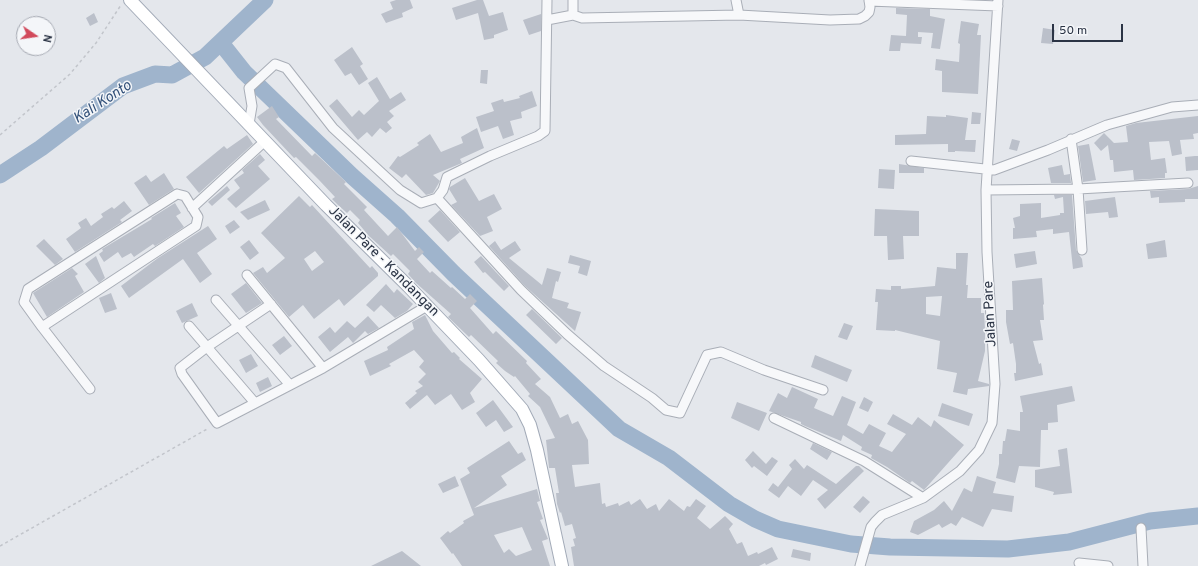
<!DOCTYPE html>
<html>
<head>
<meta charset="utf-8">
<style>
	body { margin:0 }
	#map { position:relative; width:1198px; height:566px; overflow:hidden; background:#e4e7ec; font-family:Overpass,sans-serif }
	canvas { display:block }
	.north { position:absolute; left:16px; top:16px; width:40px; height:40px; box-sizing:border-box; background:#f4f6f9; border:1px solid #a4a8b1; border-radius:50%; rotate:103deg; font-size:11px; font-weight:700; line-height:16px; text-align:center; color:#2b3445 }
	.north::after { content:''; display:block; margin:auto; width:14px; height:18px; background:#d1495b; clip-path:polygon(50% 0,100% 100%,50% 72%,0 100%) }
	.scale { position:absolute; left:1052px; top:24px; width:71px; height:18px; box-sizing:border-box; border:2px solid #2b3445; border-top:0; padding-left:5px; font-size:12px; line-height:14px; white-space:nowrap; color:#2b3445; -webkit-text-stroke:3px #f4f6f9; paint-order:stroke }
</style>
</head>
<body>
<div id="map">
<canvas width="1198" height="566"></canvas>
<div class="north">N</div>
<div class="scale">50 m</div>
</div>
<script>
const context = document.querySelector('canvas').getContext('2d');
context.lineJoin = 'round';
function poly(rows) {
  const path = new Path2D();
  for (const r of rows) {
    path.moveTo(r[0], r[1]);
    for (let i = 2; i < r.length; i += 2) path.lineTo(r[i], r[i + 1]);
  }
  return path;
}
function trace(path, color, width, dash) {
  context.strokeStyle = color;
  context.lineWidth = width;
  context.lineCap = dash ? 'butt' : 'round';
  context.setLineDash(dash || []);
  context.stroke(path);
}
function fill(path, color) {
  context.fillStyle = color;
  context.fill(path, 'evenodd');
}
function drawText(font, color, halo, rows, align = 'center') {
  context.font = font + ' Overpass,sans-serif';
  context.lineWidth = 3;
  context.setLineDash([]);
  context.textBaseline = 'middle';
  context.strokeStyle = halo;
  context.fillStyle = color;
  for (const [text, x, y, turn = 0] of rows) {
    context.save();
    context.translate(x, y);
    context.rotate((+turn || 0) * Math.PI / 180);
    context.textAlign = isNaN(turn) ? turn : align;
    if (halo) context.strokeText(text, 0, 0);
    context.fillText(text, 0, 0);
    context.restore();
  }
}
trace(poly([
	[221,43,244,72,352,176,397,216,454,274,619,429,669,458,729,504,755,519,778,529,851,544,890,547,1008,549,1069,542,1150,521,1198,516],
	[0,175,41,148,123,86,155,74,172,75,205,57,265,0]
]), '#9fb4cc', 17);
fill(poly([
	[396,0,410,0,413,8,402,13,403,17,386,23,381,14,393,9,390,2],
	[477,0,483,0,489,16,503,12,508,30,494,35,494,38,484,40,478,13,456,20,452,8],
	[896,8,930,9,930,16,945,19,940,49,931,48,933,33,918,32,918,37,922,37,921,44,901,43,900,51,889,51,891,35,906,36,907,15,896,14],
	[94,13,98,22,90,26,86,18],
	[541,14,541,31,529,35,523,20],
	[961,21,979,24,977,35,981,35,978,94,942,92,942,71,935,70,936,59,959,62,960,44,958,43],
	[1043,28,1055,30,1053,44,1041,43],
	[352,47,363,64,360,66,368,79,359,85,351,73,345,76,334,60],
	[481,70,488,70,487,84,480,83],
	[377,77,390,99,401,92,406,100,389,111,394,116,387,122,392,128,386,133,380,128,372,137,367,132,358,140,329,106,337,99,352,117,359,110,364,115,379,101,368,83],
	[532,91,537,106,521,112,522,118,510,121,514,135,503,139,498,126,481,132,476,117,494,111,491,103,503,99,504,102,520,98,519,96],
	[272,106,279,117,276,119,312,156,315,153,346,182,344,184,367,207,364,210,388,236,397,227,415,251,419,247,424,252,417,259,430,273,432,271,451,288,452,287,465,299,470,294,477,301,470,308,493,334,496,331,527,361,526,363,541,379,535,384,550,397,560,418,568,414,572,424,578,421,588,440,589,464,572,465,575,487,600,483,602,504,605,503,606,507,618,503,619,506,629,501,631,505,640,499,647,509,656,504,659,511,669,499,684,511,687,506,690,507,696,499,706,506,697,518,710,529,725,516,733,524,729,529,737,544,742,542,748,556,757,552,758,554,772,547,778,559,766,565,765,563,759,566,574,566,571,547,575,546,573,539,576,538,572,524,565,526,561,512,560,513,557,504,556,493,559,493,555,468,549,468,546,440,555,438,540,407,528,396,530,394,515,376,514,377,505,371,496,363,498,361,471,335,469,337,448,317,451,314,416,283,408,274,410,271,393,254,391,256,369,236,358,223,360,220,350,210,347,213,338,205,332,199,335,197,319,180,296,157,294,158,263,125,257,117],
	[972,112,981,113,980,124,971,124],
	[946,115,968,118,965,140,976,140,975,152,955,151,955,152,948,152,948,144,895,145,895,135,926,134,927,116,946,117],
	[1198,116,1198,133,1193,134,1194,139,1180,140,1182,154,1172,156,1169,141,1149,142,1151,160,1165,158,1167,173,1165,173,1165,178,1134,180,1133,170,1114,172,1113,160,1110,160,1108,145,1101,151,1094,143,1104,133,1114,143,1128,142,1126,126,1136,123],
	[477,128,484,148,460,159,462,163,433,175,440,181,433,193,426,195,406,174,402,178,389,168,398,156,400,157,419,145,417,143,430,134,441,152,463,143,461,137],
	[247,135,253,144,199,193,186,177,224,146,227,149],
	[1012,139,1020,141,1017,151,1009,149],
	[1089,144,1096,180,1083,182,1078,146],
	[260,154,265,160,258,166,270,179,236,208,227,199,240,188,234,180,244,173,242,170],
	[1195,156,1198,156,1198,170,1186,171,1185,157],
	[899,164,924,168,924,173,899,173],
	[1062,165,1064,175,1070,174,1071,183,1051,183,1048,168],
	[879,169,895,170,894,189,878,188],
	[164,173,174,189,149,205,134,183,146,175,151,182],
	[465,178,479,201,494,194,502,209,487,217,493,231,480,236,451,205,457,202,449,189,450,187],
	[227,186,230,190,212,206,208,202],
	[1198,186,1198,199,1185,199,1185,202,1159,203,1159,197,1151,198,1150,191,1188,189],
	[1054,195,1072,195,1076,250,1082,259,1083,267,1073,269,1069,232,1053,234,1053,229,1036,231,1037,237,1013,239,1013,228,1015,228,1013,218,1020,216,1020,204,1041,203,1041,218,1060,215,1060,213,1064,213,1063,197,1055,199],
	[299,196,310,207,312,205,370,268,372,266,378,273,378,276,344,306,339,299,314,319,303,305,289,317,253,273,263,267,267,273,285,258,261,233],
	[315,251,324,262,312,271,304,259],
	[1115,197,1118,217,1109,218,1108,212,1086,214,1085,201],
	[265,200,270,210,248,220,240,212],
	[124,201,132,211,120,220,122,222,75,252,66,239,81,228,78,223,86,218,91,226,103,217,101,214,112,207,114,209],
	[175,203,181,213,176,216,184,227,155,246,153,244,134,257,131,253,122,258,118,252,104,262,99,254,103,251,102,249,152,219,151,218],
	[875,209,919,211,919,236,903,236,904,259,888,260,887,236,874,236],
	[440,210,460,232,448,242,428,221],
	[234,220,240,227,230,234,225,226],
	[208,226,217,239,197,253,212,274,200,283,183,259,129,298,121,286,158,258],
	[44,239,63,259,55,265,36,246],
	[249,240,259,253,250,260,240,247],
	[1165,240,1167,257,1148,259,1146,244],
	[495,241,501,250,515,241,521,250,509,258,542,285,547,268,561,272,558,282,556,281,552,298,569,303,567,308,581,312,575,331,525,286,489,246],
	[1035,251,1037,264,1016,268,1014,254],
	[956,253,968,253,966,285,968,285,967,298,981,298,981,313,984,313,985,329,985,351,978,381,989,384,989,386,968,389,967,395,953,392,957,373,937,369,940,341,895,330,895,331,876,330,878,302,875,302,876,289,891,290,891,286,901,286,901,289,935,286,937,267,956,269],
	[942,296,940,316,926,314,926,297],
	[570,255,591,261,587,276,578,273,580,266,568,263],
	[96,256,105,278,99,283,85,264],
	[481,256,509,286,504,291,485,272,483,273,474,262],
	[72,268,78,274,75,276,84,292,47,317,33,293],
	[1042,278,1044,304,1043,305,1044,320,1040,320,1043,340,1033,341,1039,364,1041,363,1043,375,1015,381,1014,373,1016,373,1016,364,1013,343,1010,344,1006,322,1006,310,1013,310,1012,281],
	[246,283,262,303,246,313,231,294],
	[386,284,394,293,397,289,413,304,407,311,395,318,381,305,374,312,366,305],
	[111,293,117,309,105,313,99,298],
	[192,303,198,316,182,323,176,311],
	[532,309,562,338,556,344,526,315],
	[425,315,433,331,452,353,454,352,460,358,459,359,482,379,470,393,475,402,462,410,451,394,435,405,427,395,410,409,405,403,417,393,415,391,423,386,418,382,426,374,419,367,424,361,414,350,389,364,391,366,370,376,364,361,388,350,387,347,414,329,412,322],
	[368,316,379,328,368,334,365,331,353,343,348,337,330,352,318,337,330,327,335,333,347,321,355,328],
	[844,323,853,326,847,340,838,337],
	[284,336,292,346,280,355,272,345],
	[251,354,258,366,246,373,239,360],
	[815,355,852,370,847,382,811,367],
	[268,377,272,386,260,392,256,383],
	[1072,386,1075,401,1057,405,1058,422,1048,423,1048,430,1041,430,1040,467,1019,466,1015,483,996,478,999,464,999,454,1002,454,1003,441,1005,441,1007,429,1020,431,1020,412,1023,412,1020,396],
	[792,387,818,399,814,408,833,416,842,396,856,402,847,425,863,434,869,424,886,433,879,446,892,452,906,434,887,424,893,414,912,425,918,417,931,427,934,420,964,445,924,490,912,481,910,483,887,467,871,458,872,455,861,450,862,447,843,435,841,441,805,426,801,424,801,422,769,411,778,393,787,398],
	[864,397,873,402,868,412,859,408],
	[493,400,513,427,504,432,496,420,486,427,476,413],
	[737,402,767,413,759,431,731,418],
	[942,403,973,414,969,426,938,416],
	[509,441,518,454,522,452,526,460,501,476,507,485,474,508,537,489,540,501,537,502,543,519,540,520,548,539,542,541,550,566,462,566,453,553,452,554,440,538,448,531,450,533,464,523,463,521,474,515,460,479,470,473,467,468],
	[522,527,532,550,516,556,509,549,504,553,494,535],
	[813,443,832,452,827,460,810,449],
	[1067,448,1072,493,1053,495,1054,492,1035,487,1035,470,1060,466,1058,450],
	[753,451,766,464,772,457,778,461,767,476,754,466,752,468,745,460],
	[795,459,804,469,807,465,836,484,856,466,859,466,864,471,825,509,817,499,828,490,813,480,801,496,788,486,779,498,768,490,773,483,778,487,792,469,789,465],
	[455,476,459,486,443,493,438,484],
	[977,476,996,482,993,493,1014,496,1012,512,992,509,983,527,962,517,956,526,951,523,942,528,939,524,918,535,910,532,914,521,934,510,944,501,952,511,964,488,972,492],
	[863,496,870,502,860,513,853,507],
	[793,549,811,553,810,561,791,557],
	[402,551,421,566,371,566]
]), '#bbc0ca');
const minor = poly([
	[736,0,739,15],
	[869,1,998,6],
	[573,15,573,0],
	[547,20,573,15,582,18,739,15,830,20,859,19,865,16,869,12,870,7,869,0],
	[249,124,252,106,249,88,275,64,286,68,333,128,400,190,421,203,437,198,443,190,447,177,490,156,538,136,545,131,547,0],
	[1071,139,1078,189,1082,250],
	[911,161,994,170,1048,150,1107,125,1172,107,1198,105],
	[986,190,1078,189,1188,183],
	[177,194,185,196,198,217,196,226,42,327,24,302,28,289,177,194],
	[437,198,521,290,567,334,604,366,652,398,666,410,680,413,707,355,721,352,764,370,823,390],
	[192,208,265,141],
	[247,275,323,368],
	[216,300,290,385],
	[271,304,207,347,180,368,182,374,217,423,323,368,427,306],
	[189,326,255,403],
	[42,327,90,389],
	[774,418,864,461,923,498],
	[1141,528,1143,566],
	[1079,563,1108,566],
	[860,566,871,527,875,522,882,515,923,498,960,471,979,450,992,423,995,384,987,252,986,190,998,0]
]);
const major = poly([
	[130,0,326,205,408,286,479,360,522,409,530,425,537,450,562,566]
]);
trace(minor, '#a9aeb7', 11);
trace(major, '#a3abb8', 14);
trace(poly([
	[0,135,70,74,96,43,121,5],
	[0,546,209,428]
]), '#c2c5cb', 1.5, [3, 3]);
trace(minor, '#f7f8fa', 9);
trace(major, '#fff', 12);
drawText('14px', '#2b3445', '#f4f6f9', [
	["Jalan Pare - Kandangan",383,262,45],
	["Jalan Pare",991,314,-93]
]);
drawText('italic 15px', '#34527a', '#f4f6f9', [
	["Kali Konto",103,103,-33]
]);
</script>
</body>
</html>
